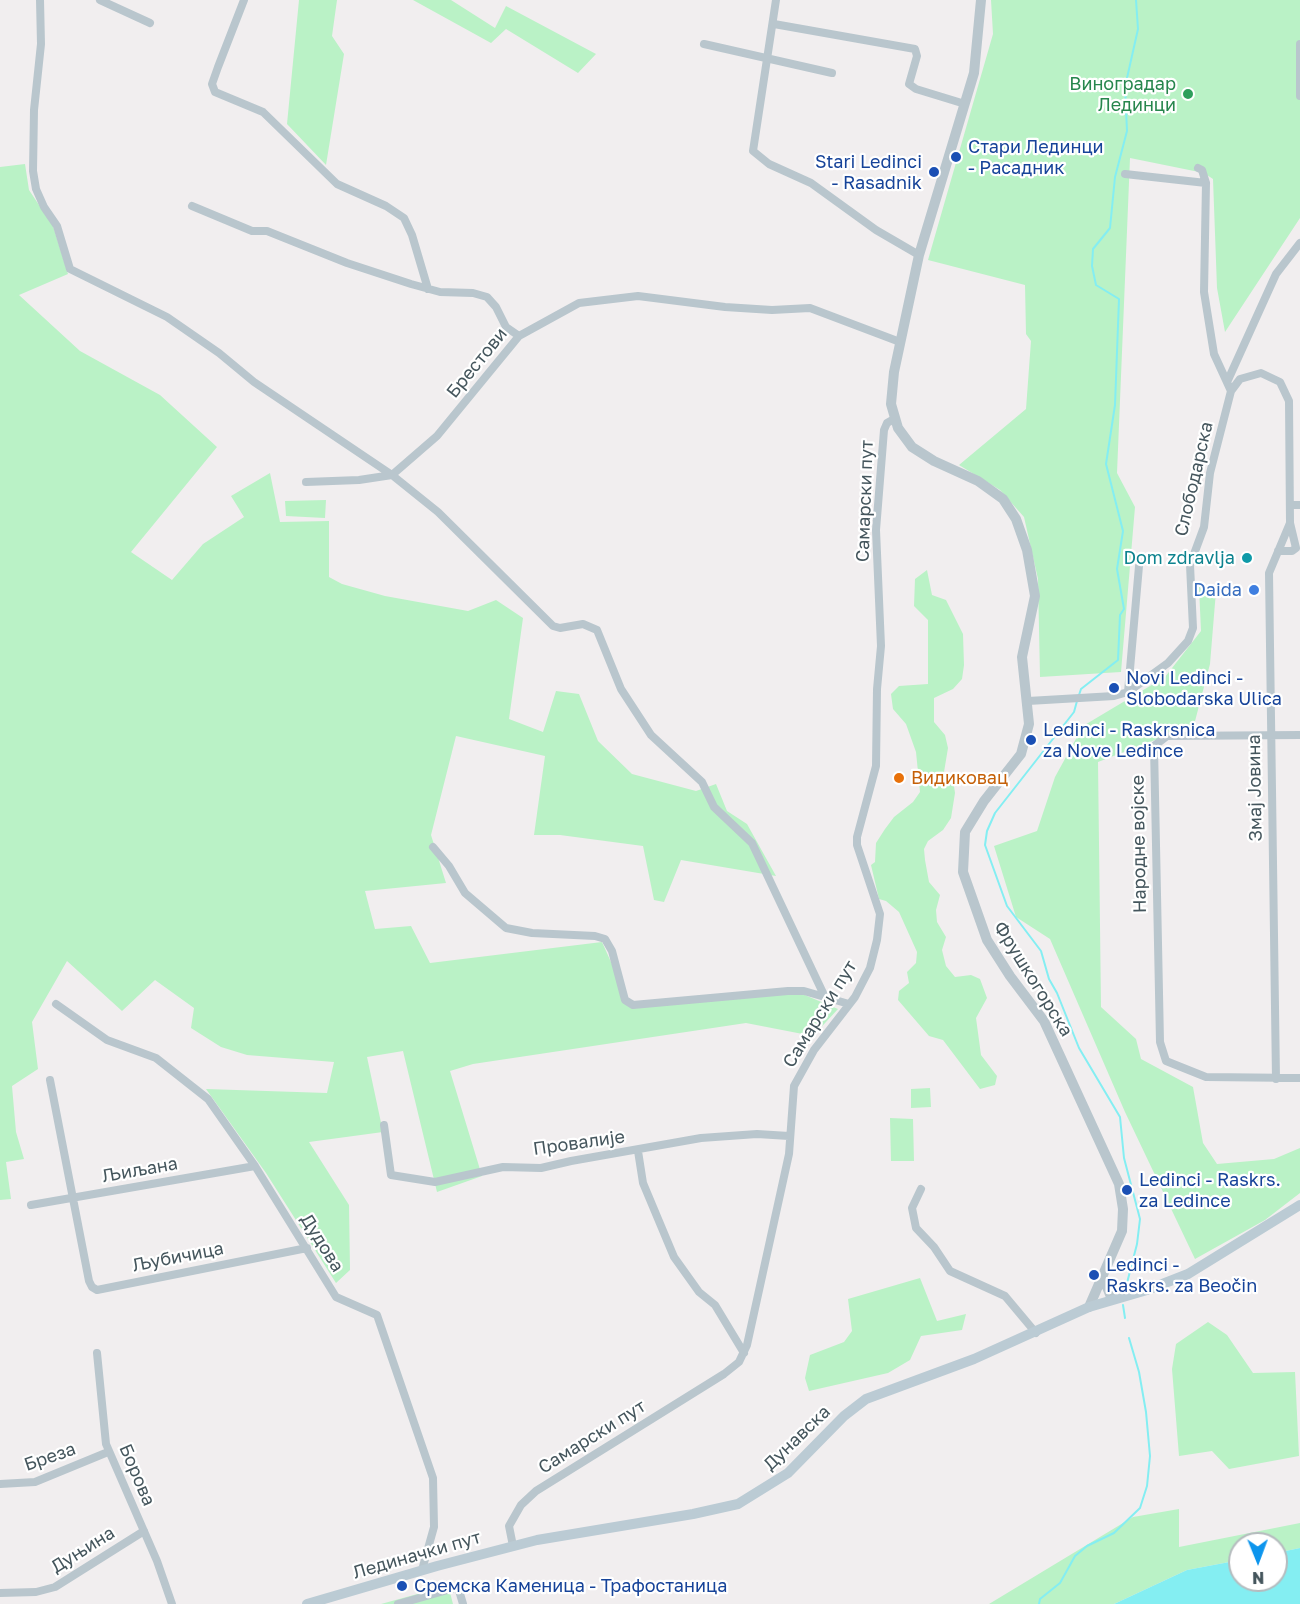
<!DOCTYPE html>
<html>
<head>
<meta charset="utf-8">
<style>
	body { margin:0 }
	#map { position:relative; width:1300px; height:1604px; overflow:hidden; background:#f1eeef; font-family:"Golos Text",sans-serif }
	canvas { display:block }
	.north { position:absolute; left:1228px; top:1532px; width:60px; height:60px; box-sizing:border-box; background:#fff; border:2px solid #b5bbbe; border-radius:50%; rotate:179deg; font-size:16px; font-weight:700; line-height:24px; text-align:center; color:#45565d }
	.north::after { content:''; display:block; margin:auto; width:21px; height:27px; background:#0d95ed; clip-path:polygon(50% 0,100% 100%,50% 72%,0 100%) }
</style>
</head>
<body>
<div id="map">
<canvas width="1300" height="1604"></canvas>
<div class="north">N</div>
</div>
<script>
const context = document.querySelector('canvas').getContext('2d');
context.lineJoin = 'round';
function fill(path, color) {
  context.fillStyle = color;
  context.fill(path, 'evenodd');
}
function poly(rows) {
  const path = new Path2D();
  for (const r of rows) {
    path.moveTo(r[0], r[1]);
    for (let i = 2; i < r.length; i += 2) path.lineTo(r[i], r[i + 1]);
  }
  return path;
}
function trace(path, color, width, dash) {
  context.strokeStyle = color;
  context.lineWidth = width;
  context.lineCap = dash ? 'butt' : 'round';
  context.setLineDash(dash || []);
  context.stroke(path);
}
function drawText(font, color, halo, rows, align = 'center') {
  context.font = font + ' "Golos Text",sans-serif';
  context.lineWidth = 4.5;
  context.setLineDash([]);
  context.textBaseline = 'middle';
  context.strokeStyle = halo;
  context.fillStyle = color;
  for (const [text, x, y, turn = 0] of rows) {
    context.save();
    context.translate(x, y);
    context.rotate((+turn || 0) * Math.PI / 180);
    context.textAlign = isNaN(turn) ? turn : align;
    if (halo) context.strokeText(text, 0, 0);
    context.fillText(text, 0, 0);
    context.restore();
  }
}
fill(poly([
	[299,0,337,0,332,36,344,54,326,165,287,124],
	[413,0,451,0,495,28,506,6,596,54,578,73,506,29,491,43],
	[991,0,1300,0,1300,218,1225,332,1217,288,1213,179,1204,173,1130,158,1117,473,1135,507,1121,672,1040,677,1038,579,1024,517,1000,490,959,465,1026,409,1031,341,1026,334,1025,285,928,260,993,34],
	[25,164,29,190,53,226,68,274,19,295,80,351,160,395,217,447,131,552,172,580,203,544,244,517,231,496,270,473,280,522,329,521,329,577,342,584,385,596,468,611,496,600,523,618,509,719,543,732,556,691,579,694,598,741,632,774,696,791,716,784,727,811,747,824,776,876,681,860,664,902,654,900,643,846,560,835,534,835,545,756,456,736,431,835,446,883,365,891,375,929,411,926,430,963,602,942,628,1000,657,1006,800,993,838,1009,813,1036,746,1023,473,1064,450,1071,482,1176,437,1192,403,1051,367,1057,383,1132,309,1142,349,1205,350,1270,336,1283,266,1173,206,1089,327,1093,334,1062,247,1055,221,1047,191,1028,194,1008,155,980,122,1011,67,961,32,1022,38,1069,12,1086,16,1132,24,1159,6,1162,11,1199,0,1200,0,167],
	[326,500,325,518,286,516,285,501],
	[927,570,932,595,946,600,963,634,964,665,962,679,953,689,934,698,934,722,945,735,948,748,943,778,954,786,955,793,951,818,943,830,928,841,924,849,925,860,929,882,940,895,936,910,937,922,946,937,942,950,946,966,955,977,971,975,980,979,987,998,976,1018,981,1055,997,1076,995,1085,980,1089,943,1040,929,1036,898,1000,899,991,909,983,907,972,916,963,917,952,899,912,886,901,879,899,871,865,875,862,876,843,885,829,894,817,913,802,920,792,916,752,906,724,893,709,891,694,899,686,928,684,928,620,914,606,915,579],
	[1199,587,1216,591,1210,664,1194,725,1098,762,1101,1007,1136,1039,1141,1059,1193,1087,1203,1143,1217,1164,1274,1159,1300,1148,1300,1193,1265,1220,1195,1259,1125,1112,1050,939,1016,917,994,846,1037,831,1055,777,1083,726,1165,677,1201,631],
	[930,1088,931,1107,911,1108,911,1089],
	[890,1118,913,1119,914,1161,891,1161],
	[920,1278,937,1321,966,1314,962,1330,921,1336,910,1360,888,1373,809,1391,805,1378,810,1355,844,1342,852,1331,848,1299],
	[1208,1322,1227,1335,1253,1373,1295,1372,1299,1456,1229,1469,1212,1451,1179,1456,1172,1369,1176,1344],
	[1179,1509,1179,1547,1300,1523,1300,1548,1276,1553,1276,1544,1240,1544,1240,1560,1187,1570,1114,1604,989,1604,1133,1517],
	[448,1585,453,1604,381,1604,432,1590]
]), '#baf2c6');
fill(poly([
	[1300,1548,1300,1604,1114,1604,1187,1570,1240,1560,1240,1580,1276,1580,1276,1553]
]), '#84eef2');
trace(poly([
	[1079,695,1081,689,1118,660,1120,615,1124,609,1117,569,1123,531,1106,464,1115,405,1119,299,1096,285,1092,266,1093,249,1110,228,1115,177,1127,131,1125,87,1138,29,1136,0],
	[1077,701,1074,712,995,813,987,831,985,845,1007,906,1041,951,1049,979,1057,993,1079,1048,1120,1117,1124,1158,1140,1219,1137,1244,1127,1283],
	[1123,1305,1125,1318],
	[1039,1604,1040,1599,1060,1583,1075,1556,1087,1546,1114,1533,1140,1508,1147,1486,1150,1456,1146,1412,1139,1372,1129,1338]
]), '#84eef2', 2);
trace(poly([
	[40,0,41,44,34,110,33,171,36,189,44,207,57,226,70,269,167,317,219,353,254,382,392,475,438,512,553,626,560,628,583,624,597,630,621,689,651,735,702,782,714,807,752,843,824,995],
	[100,0,150,23],
	[244,0,218,67,212,84,215,92,263,112,337,184,386,206,404,218,412,235,428,289],
	[776,0,753,151,769,164,811,183,876,230,919,255],
	[774,24,915,49,917,56,909,84,916,89,965,104],
	[704,44,832,73],
	[1300,44,1300,96],
	[1198,168,1202,170,1206,183],
	[192,206,252,231,267,231,347,263,411,284,440,292,473,293,487,297,496,307,506,327,519,336],
	[1228,380,1276,274,1300,243],
	[1231,391,1240,379,1261,373,1280,382,1289,401,1290,523,1269,573,1276,1079],
	[306,482,359,480,392,475,437,436,519,336,579,303,638,296,725,307,772,310,810,308,900,342],
	[1290,505,1300,505],
	[1278,551,1292,551,1296,548,1290,523],
	[1128,692,1139,566],
	[1028,701,1114,696,1128,692,1168,663,1188,641,1193,628,1190,565,1204,527,1210,473,1231,391,1214,354,1204,292,1206,183,1125,174],
	[1300,735,1167,736,1154,746,1160,1042,1166,1061,1206,1077,1300,1078],
	[433,847,449,866,465,893,506,928,532,933,595,936,605,939,612,951,625,1000,633,1005,788,991,804,991,849,1004],
	[56,1004,107,1040,156,1058,208,1099,255,1166,336,1297,377,1315,433,1478,434,1527,422,1570],
	[50,1080,89,1281,92,1287,97,1290,307,1248],
	[384,1125,391,1175,435,1182,503,1167,541,1168,571,1161,701,1138,757,1134,789,1136],
	[638,1151,643,1183,674,1257,699,1292,715,1305,744,1353],
	[921,1189,912,1208,916,1228,934,1247,950,1271,1005,1296,1036,1333],
	[31,1205,255,1166],
	[97,1353,106,1444,157,1561,172,1604],
	[0,1484,35,1482,108,1452],
	[513,1546,509,1526,521,1505,536,1491,724,1374,739,1362,747,1345,789,1154,794,1086,814,1050,855,997,870,968,877,940,880,914,857,845,857,837,876,766,877,689,881,646,876,530,884,430,887,423,894,419],
	[0,1593,36,1592,55,1587,144,1531],
	[398,1604,458,1587,463,1604]
]), '#b9c6cd', 8);
trace(poly([
	[981,0,974,73,919,255,894,372,891,404,898,428,912,447,934,461,978,481,1003,499,1016,519,1027,550,1035,596,1022,657,1029,724,1021,754,984,801,965,832,963,872,987,940,1010,976,1044,1021,1119,1184,1123,1209,1122,1231,1089,1307],
	[1102,1275,1112,1299]
]), '#b9c6cd', 10);
trace(poly([
	[307,1604,437,1566,537,1540,693,1514,738,1504,788,1473,844,1416,866,1399,974,1359,1089,1307,1147,1290,1188,1274,1300,1205]
]), '#bbcbd4', 10);
for (const [x, y, r, color] of [
	[1188,94,6,"#2e9e5b"],
	[956,157,6,"#1a4fb4"],
	[934,172,6,"#1a4fb4"],
	[1247,558,6,"#0f9aa8"],
	[1254,590,6,"#3f7fe0"],
	[1114,688,6,"#1a4fb4"],
	[1031,740,6,"#1a4fb4"],
	[899,778,6,"#e8710a"],
	[1127,1190,6,"#1a4fb4"],
	[1094,1275,6,"#1a4fb4"],
	[402,1586,6,"#1a4fb4"]
]) {
  const dot = new Path2D();
  dot.arc(x, y, r, 0, 2 * Math.PI);
  context.fillStyle = color;
  context.fill(dot);
  trace(dot, '#fff', 2);
}
drawText('18px', '#27864d', '#fff', [
	["Виноградар",1176,84],
	["Лединци",1176,105]
], 'right');
drawText('18px', '#164399', '#fff', [
	["Стари Лединци",968,147],
	["- Расадник",968,168],
	["Stari Ledinci",922,162,"right"],
	["- Rasadnik",922,183,"right"],
	["Novi Ledinci -",1126,678],
	["Slobodarska Ulica",1126,699],
	["Ledinci - Raskrsnica",1043,730],
	["za Nove Ledince",1043,751],
	["Ledinci - Raskrs.",1139,1180],
	["za Ledince",1139,1201],
	["Ledinci -",1106,1265],
	["Raskrs. za Beočin",1106,1286],
	["Сремска Каменица - Трафостаница",414,1586]
], 'left');
drawText('18px', '#45565d', '#fff', [
	["Брестови",477,363,-51],
	["Слободарска",1194,479,-77],
	["Самарски пут",865,501,-88],
	["Змај Јовина",1255,788,-91],
	["Народне војске",1139,844,-91],
	["Фрушкогорска",1033,979,58],
	["Самарски пут",820,1014,-58],
	["Провалије",579,1143,-8],
	["Љиљана",140,1170,-10],
	["Дудова",322,1243,58],
	["Љубичица",178,1257,-11],
	["Самарски пут",592,1437,-32],
	["Дунавска",797,1438,-44],
	["Бреза",50,1457,-19],
	["Борова",137,1475,67],
	["Дуњина",83,1550,-32],
	["Лединачки пут",417,1555,-16]
]);
drawText('18px', '#0d838f', '#fff', [
	["Dom zdravlja",1235,558]
], 'right');
drawText('18px', '#366cbe', '#fff', [
	["Daida",1242,590]
], 'right');
drawText('18px', '#c56008', '#fff', [
	["Видиковац",911,778]
], 'left');
</script>
</body>
</html>
